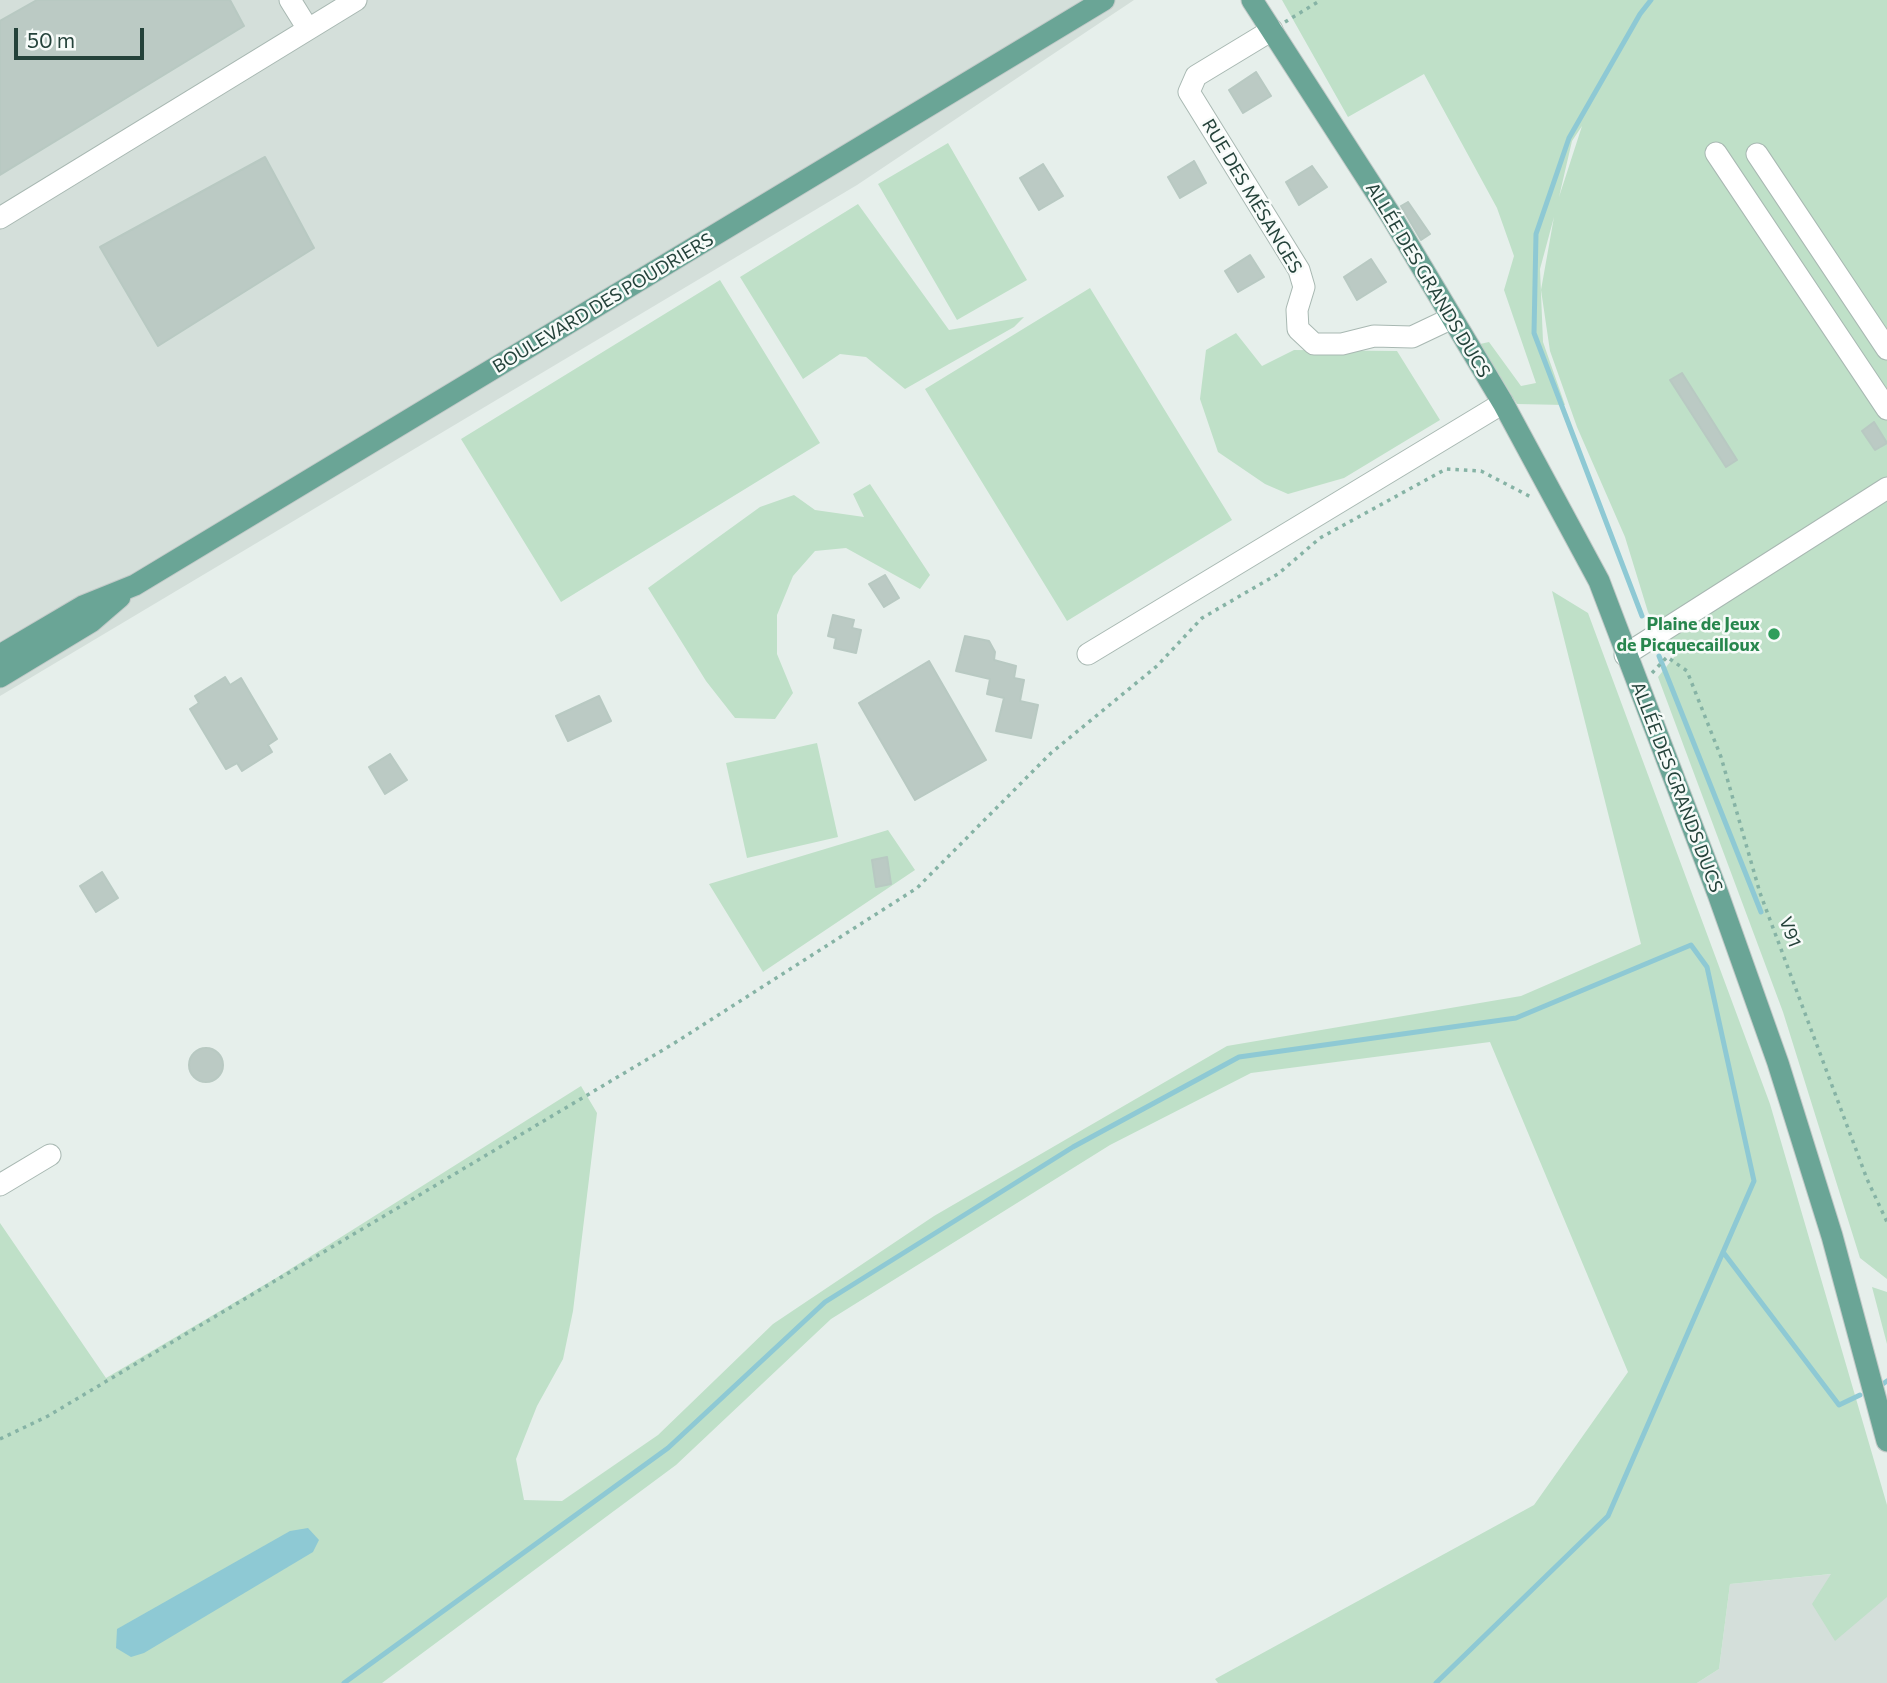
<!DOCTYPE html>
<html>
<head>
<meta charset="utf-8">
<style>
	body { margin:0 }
	#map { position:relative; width:1887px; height:1683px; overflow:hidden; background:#e6efeb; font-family:Commissioner,sans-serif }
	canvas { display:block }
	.scale { position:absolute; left:14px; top:28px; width:130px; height:32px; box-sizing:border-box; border:4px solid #24423a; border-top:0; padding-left:9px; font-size:21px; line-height:24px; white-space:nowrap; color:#24423a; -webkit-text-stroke:5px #f7fbf9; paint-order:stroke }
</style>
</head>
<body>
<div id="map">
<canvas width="1887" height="1683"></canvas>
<div class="scale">50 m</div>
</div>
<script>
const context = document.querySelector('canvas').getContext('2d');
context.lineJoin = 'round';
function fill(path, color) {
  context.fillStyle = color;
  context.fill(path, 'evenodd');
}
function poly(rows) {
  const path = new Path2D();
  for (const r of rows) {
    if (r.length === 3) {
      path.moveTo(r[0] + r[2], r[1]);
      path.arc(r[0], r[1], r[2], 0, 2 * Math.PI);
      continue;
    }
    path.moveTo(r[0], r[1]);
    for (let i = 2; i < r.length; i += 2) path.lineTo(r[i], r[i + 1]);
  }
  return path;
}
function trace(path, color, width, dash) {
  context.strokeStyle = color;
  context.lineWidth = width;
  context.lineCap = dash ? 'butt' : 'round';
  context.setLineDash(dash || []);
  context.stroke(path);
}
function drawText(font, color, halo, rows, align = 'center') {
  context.font = font + ' Commissioner,sans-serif';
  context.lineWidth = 5;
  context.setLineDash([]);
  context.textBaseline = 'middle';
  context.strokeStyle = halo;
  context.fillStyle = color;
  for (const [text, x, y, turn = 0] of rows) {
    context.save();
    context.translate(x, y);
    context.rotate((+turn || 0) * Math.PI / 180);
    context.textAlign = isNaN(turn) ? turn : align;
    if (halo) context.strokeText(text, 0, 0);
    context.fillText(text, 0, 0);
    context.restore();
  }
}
fill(poly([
	[0,0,1134,0,857,185,0,696],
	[1887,1558,1887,1683,1697,1683,1719,1669,1730,1584,1832,1574]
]), '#d4dfda');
fill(poly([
	[1282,0,1887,0,1887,1279,1860,1258,1783,1012,1658,677,1675,656,1648,612,1625,537,1577,427,1550,351,1541,290,1554,217,1540,269,1543,342,1565,405,1517,404,1480,344,1489,342,1521,386,1536,383,1504,290,1514,256,1497,208,1424,74,1348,117],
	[1582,126,1559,197,1572,141],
	[948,143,1027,280,957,320,878,184],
	[858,204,949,330,1024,317,1014,327,905,389,866,357,840,354,803,379,740,277],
	[720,280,820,443,561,602,461,439],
	[1090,288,1232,520,1067,621,925,389],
	[1236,333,1262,366,1294,350,1397,351,1440,420,1344,478,1288,494,1265,484,1218,452,1200,399,1206,350],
	[870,484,930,575,920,589,846,548,815,551,793,576,777,615,777,654,793,693,775,719,735,718,706,681,648,588,760,507,794,495,815,510,864,517,853,494],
	[1552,591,1588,613,1770,1104,1887,1505,1887,1597,1835,1641,1812,1604,1831,1574,1730,1584,1719,1669,1697,1683,1218,1683,1215,1679,1534,1505,1628,1372,1490,1042,1251,1073,1110,1145,831,1319,676,1465,382,1683,0,1683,0,1223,106,1378,276,1278,581,1086,597,1113,573,1311,563,1359,537,1406,516,1459,524,1500,562,1501,658,1435,773,1324,934,1216,1227,1046,1521,996,1641,944],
	[817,743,838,837,747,858,726,763],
	[888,830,915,870,763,972,709,884],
	[1872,1287,1887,1292,1887,1344]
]), '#bfe0c8');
fill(poly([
	[308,1528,319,1540,313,1552,144,1653,131,1657,116,1648,117,1629,290,1531]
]), '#8ec9d4');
trace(poly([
	[1642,616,1534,333,1536,234,1569,138,1640,14,1651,0],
	[1659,656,1761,912],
	[1723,1252,1839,1405,1860,1395],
	[1880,1386,1887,1381],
	[344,1683,668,1448,825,1302,1073,1147,1239,1057,1516,1018,1691,945,1707,967,1754,1181,1608,1516,1436,1683]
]), '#8ec9d4', 5);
const building = poly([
	[37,0,230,0,244,26,0,175,0,21,37,0],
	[1256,72,1271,96,1243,113,1229,90,1256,72],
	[265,157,314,248,158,346,100,247,265,157],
	[1194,161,1206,183,1180,198,1168,177,1194,161],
	[1043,164,1063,196,1039,210,1020,178,1043,164],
	[1312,166,1327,187,1299,205,1286,182,1312,166],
	[1408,202,1430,234,1421,240,1401,206,1408,202],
	[1250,255,1264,277,1238,292,1225,271,1250,255],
	[1371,259,1386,282,1357,300,1344,277,1371,259],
	[1682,373,1737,460,1726,467,1670,380,1682,373],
	[1874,422,1887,443,1875,450,1862,431,1874,422],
	[885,575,899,598,884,607,869,584,885,575],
	[833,615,854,620,852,628,861,630,856,653,834,648,836,638,828,636,833,615],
	[965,636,989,641,995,652,994,660,1016,666,1014,678,1024,680,1020,701,1038,705,1031,738,996,731,1004,698,987,694,990,679,956,671,965,636],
	[929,661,986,760,915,800,859,703,929,661],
	[225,677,230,685,241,678,277,739,268,745,272,752,242,771,237,763,226,769,190,709,199,703,195,696,225,677],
	[599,696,611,721,568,741,556,716,599,696],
	[390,754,407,780,385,794,369,767,390,754],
	[887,857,891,884,876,887,872,860,887,857],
	[102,872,118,898,96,912,80,886,102,872],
	[206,1065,17]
]);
fill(building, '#bbcac4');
trace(building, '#b8c9c2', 2);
const minor = poly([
	[290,0,308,29],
	[1272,30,1196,76,1189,92,1299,270,1304,287,1297,310,1298,329,1314,344,1342,344,1374,336,1412,337,1450,319],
	[1716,153,1887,409],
	[1757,154,1887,349],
	[0,218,356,0],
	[1088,654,1503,403],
	[1625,655,1887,488],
	[0,1185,50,1155]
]);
const major = poly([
	[1252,0,1390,214,1503,403,1599,581,1718,894,1778,1063,1832,1236,1887,1441],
	[0,655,83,606,135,585,1104,0],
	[0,677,91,622,120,597]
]);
trace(minor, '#a8b8b2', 23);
trace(major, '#c2cac8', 23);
trace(poly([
	[1285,22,1321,0],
	[1652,673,1667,657,1687,671,1721,757,1760,893,1867,1179,1887,1222],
	[0,1439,48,1416,673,1044,917,888,1051,753,1157,666,1202,618,1278,574,1320,538,1446,469,1481,471,1531,497]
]), '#86b3a5', 3.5, [3.5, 5]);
trace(minor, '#fff', 21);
trace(major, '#6aa596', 21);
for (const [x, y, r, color] of [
	[1774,634,7,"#2e9e5b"]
]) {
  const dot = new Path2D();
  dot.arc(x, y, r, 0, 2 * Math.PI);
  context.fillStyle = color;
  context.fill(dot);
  trace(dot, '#f7fbf9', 2.5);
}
drawText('18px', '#24423a', '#f7fbf9', [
	["RUE DES MÉSANGES",1252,196,59],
	["ALLÉE DES GRANDS DUCS",1428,280,59],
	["BOULEVARD DES POUDRIERS",603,303,-31],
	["ALLÉE DES GRANDS DUCS",1677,787,69],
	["V91",1790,932,69]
]);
drawText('bold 18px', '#27864d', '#f7fbf9', [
	["Plaine de Jeux",1760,624],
	["de Picquecailloux",1760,645]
], 'right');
</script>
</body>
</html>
